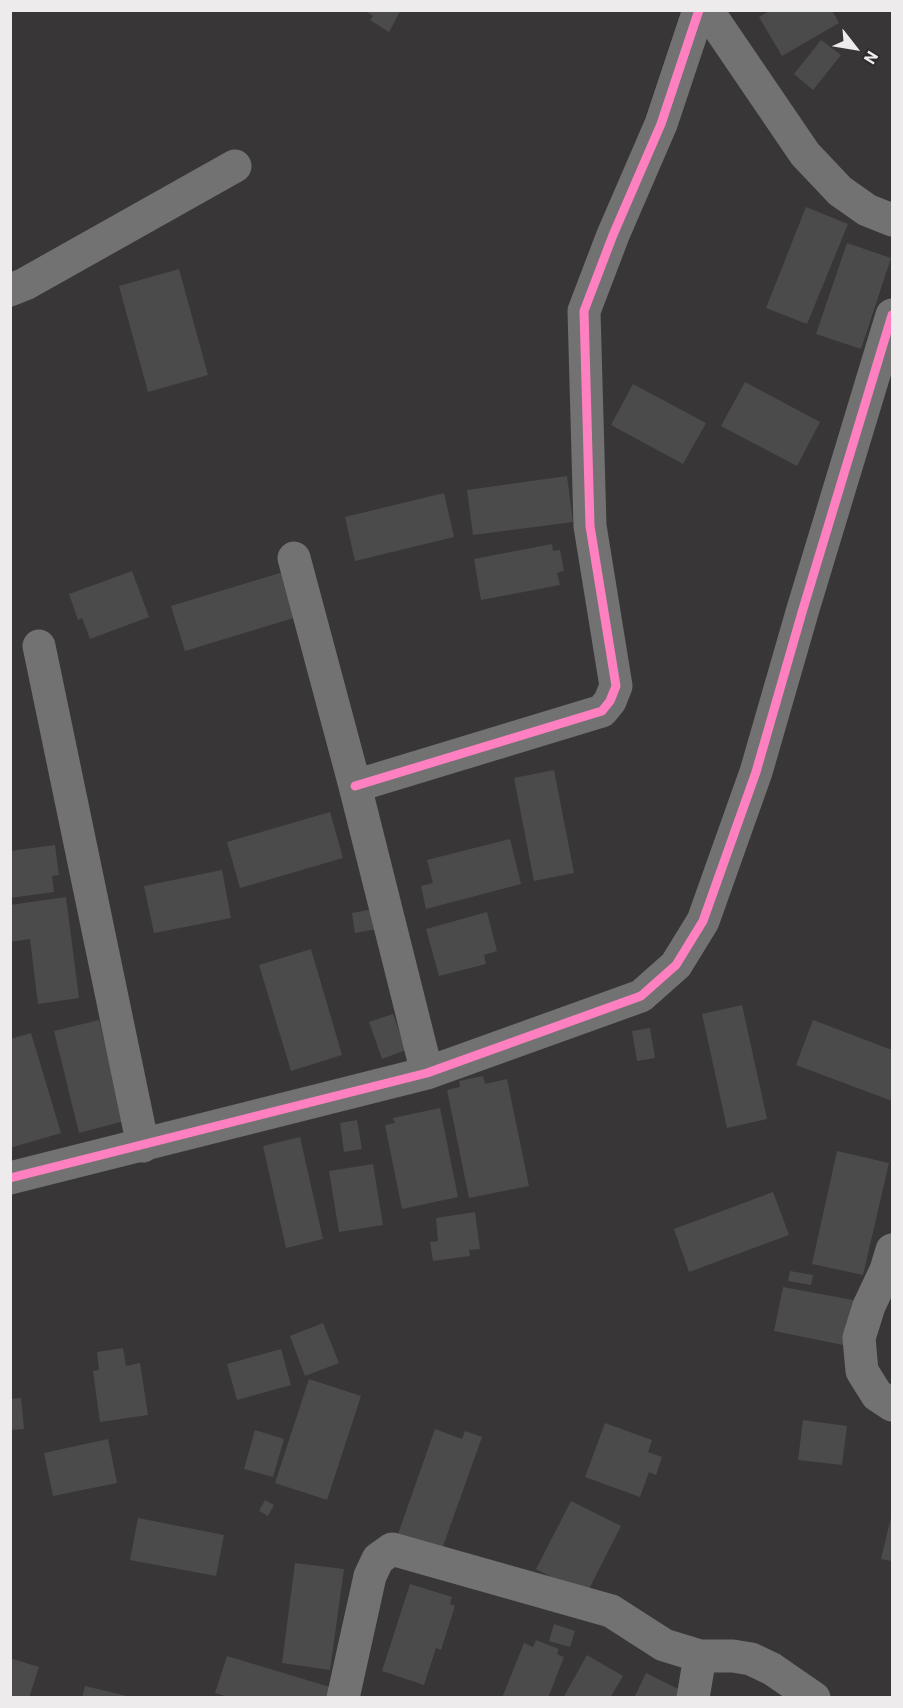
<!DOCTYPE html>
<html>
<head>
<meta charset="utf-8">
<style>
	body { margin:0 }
	#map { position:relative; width:903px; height:1708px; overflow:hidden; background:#383637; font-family:Roboto,sans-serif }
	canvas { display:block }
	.frame { position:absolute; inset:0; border:12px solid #edebec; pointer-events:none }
	.north { position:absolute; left:825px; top:18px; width:60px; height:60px; -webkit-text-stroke:4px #2e2b2d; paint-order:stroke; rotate:121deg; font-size:16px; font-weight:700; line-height:24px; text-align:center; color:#edebec }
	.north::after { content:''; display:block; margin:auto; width:21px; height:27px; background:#edebec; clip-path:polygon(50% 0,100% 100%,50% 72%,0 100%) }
</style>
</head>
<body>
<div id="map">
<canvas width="903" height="1708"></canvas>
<div class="frame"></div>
<div class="north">N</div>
</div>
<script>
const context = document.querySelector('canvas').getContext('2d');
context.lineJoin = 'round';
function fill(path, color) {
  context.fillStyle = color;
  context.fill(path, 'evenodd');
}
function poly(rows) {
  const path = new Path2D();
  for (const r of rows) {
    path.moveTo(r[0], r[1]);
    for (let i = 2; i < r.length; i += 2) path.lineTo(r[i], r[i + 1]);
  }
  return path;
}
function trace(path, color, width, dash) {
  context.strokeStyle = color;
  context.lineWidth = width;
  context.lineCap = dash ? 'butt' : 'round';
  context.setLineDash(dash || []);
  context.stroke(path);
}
fill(poly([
	[364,10,401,10,389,32,370,20,373,16],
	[771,10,832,10,839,23,782,56,759,17],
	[821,40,841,55,813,90,794,74],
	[806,207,848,224,807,324,766,308],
	[847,243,891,258,861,349,816,334],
	[179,269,208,375,148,392,119,286],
	[745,382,820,422,797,466,721,426],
	[633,384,706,423,683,464,611,425],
	[567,476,573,522,473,535,467,490],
	[444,493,454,537,355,561,345,517],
	[552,544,553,551,560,550,564,571,557,573,560,585,481,600,474,559],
	[132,571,149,617,90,639,82,618,78,620,69,594],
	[283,572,297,617,185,651,171,606],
	[554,770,574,873,534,881,514,778],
	[330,812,343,858,240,888,227,842],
	[510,839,521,884,426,909,421,886,433,883,427,860],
	[55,845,59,875,52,876,54,892,10,898,10,851],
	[222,870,231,918,154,933,144,886],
	[66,897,79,998,38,1004,30,939,10,942,10,905],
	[373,909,377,929,355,933,352,913],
	[487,912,497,951,484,955,486,964,439,976,426,929],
	[311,949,342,1055,291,1071,259,965],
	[742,1005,767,1119,727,1128,702,1014],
	[393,1014,406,1050,382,1059,369,1022],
	[99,1020,124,1121,79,1133,54,1031],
	[813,1020,892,1050,892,1101,796,1065],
	[650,1028,655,1058,637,1061,632,1031],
	[31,1033,61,1133,10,1148,10,1039],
	[483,1076,485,1084,507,1079,529,1186,469,1198,447,1090,460,1087,459,1081],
	[440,1108,458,1197,402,1209,385,1125,395,1123,393,1118],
	[357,1120,362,1149,344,1152,340,1123],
	[300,1137,323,1239,286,1248,263,1146],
	[837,1151,889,1163,863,1275,812,1264],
	[373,1164,383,1225,339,1232,329,1171],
	[773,1192,789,1235,689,1272,674,1229],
	[475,1212,480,1249,469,1250,470,1256,433,1261,430,1242,438,1241,436,1218],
	[790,1271,813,1275,811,1285,788,1281],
	[783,1287,858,1301,848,1346,774,1331],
	[323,1323,339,1363,305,1376,290,1336],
	[123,1348,126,1366,140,1363,148,1415,100,1422,93,1371,99,1370,97,1352],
	[281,1349,291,1385,237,1400,227,1364],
	[309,1379,361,1396,327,1500,275,1483],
	[21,1398,24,1429,10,1430,10,1399],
	[803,1420,847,1426,842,1465,798,1460],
	[605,1423,652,1440,648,1452,662,1457,656,1475,649,1472,640,1497,585,1477],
	[435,1429,462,1439,465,1431,482,1437,442,1549,398,1534],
	[255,1430,284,1439,273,1477,244,1469],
	[108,1439,117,1483,53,1496,44,1453],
	[265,1500,274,1505,268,1516,259,1511],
	[571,1501,621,1526,586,1595,536,1569],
	[892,1513,892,1561,881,1559],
	[138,1518,224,1535,216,1576,130,1560],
	[295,1563,344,1569,330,1670,282,1663],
	[410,1584,452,1597,450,1604,455,1606,441,1650,436,1648,424,1685,382,1671],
	[554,1624,575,1631,570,1647,549,1641],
	[536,1640,559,1649,557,1654,564,1657,548,1698,502,1698,524,1643,533,1647],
	[587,1655,623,1676,610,1698,563,1698],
	[227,1656,330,1687,326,1698,231,1698,215,1693],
	[10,1658,39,1667,29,1698,10,1697],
	[646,1673,682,1691,679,1698,634,1698],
	[85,1686,131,1697,131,1698,82,1698]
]), '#4c4b4c');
trace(poly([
	[707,10,805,154,840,191,867,210,892,220],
	[10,290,25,284,235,166],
	[294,558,355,786,427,1073],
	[39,646,143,1146],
	[355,786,602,711,610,701,616,686,590,526,584,311,613,235,661,124,699,10],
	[10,1178,427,1073,641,996,676,965,703,921,756,772,803,609,892,315],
	[892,1250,886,1270,869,1306,859,1338,862,1371,877,1395,892,1405],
	[700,1656,733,1656,751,1659,772,1669,814,1698],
	[343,1698,370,1576,378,1559,392,1549,611,1611,664,1645,700,1656,693,1698]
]), '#727272', 33);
trace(poly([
	[355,786,602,711,610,701,616,686,590,526,584,311,613,235,661,124,699,10],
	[10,1178,427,1073,641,996,676,965,703,921,756,772,803,609,892,315]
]), '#ff80c0', 9);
</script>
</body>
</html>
